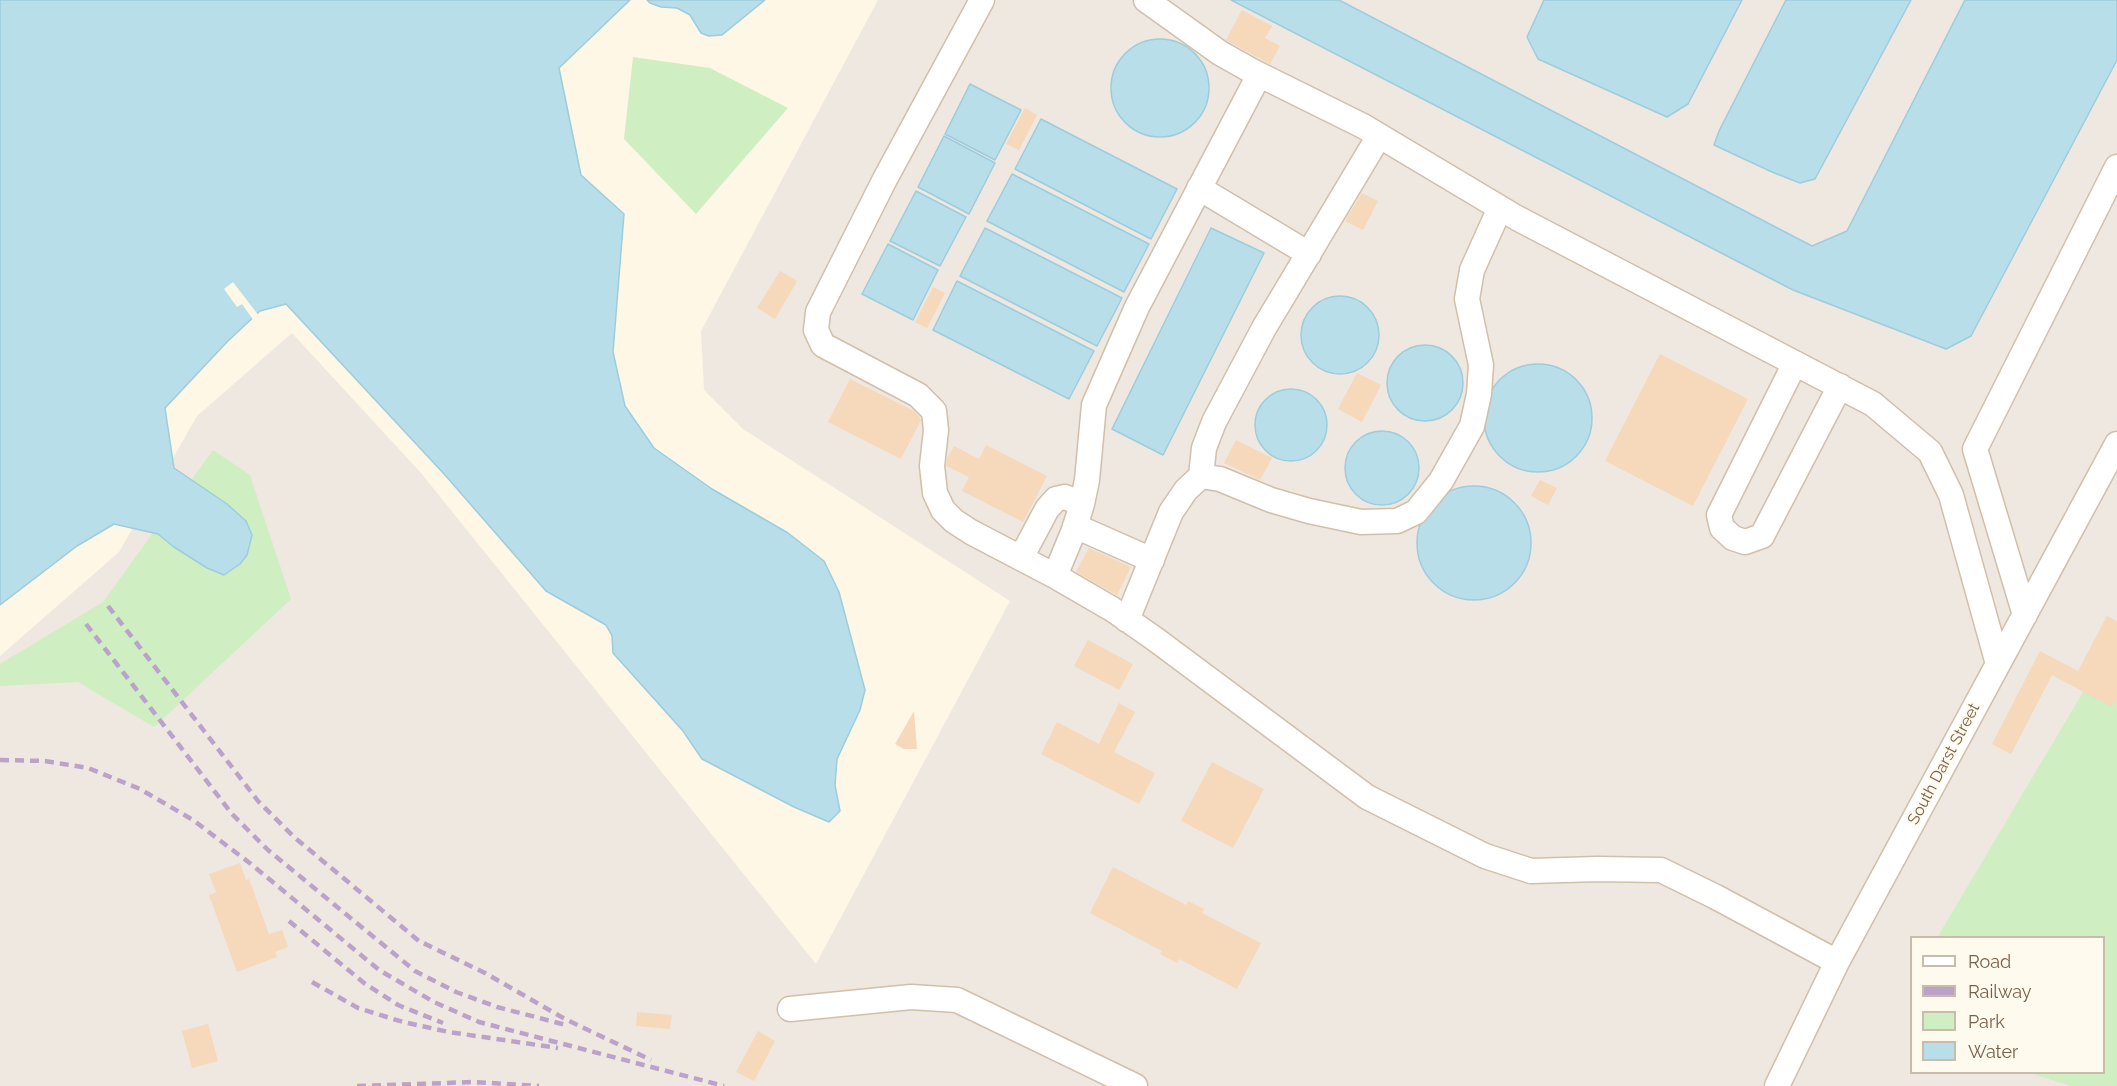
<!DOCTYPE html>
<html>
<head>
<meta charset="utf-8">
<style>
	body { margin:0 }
	#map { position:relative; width:2117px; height:1086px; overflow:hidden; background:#fef7e5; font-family:Raleway,sans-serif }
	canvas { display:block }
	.legend { position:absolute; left:1910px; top:936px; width:195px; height:138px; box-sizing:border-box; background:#fffaee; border:2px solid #cabcac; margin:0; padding:8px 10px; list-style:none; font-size:18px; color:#7a5f48 }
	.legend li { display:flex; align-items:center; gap:12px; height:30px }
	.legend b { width:30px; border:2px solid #cabcac }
</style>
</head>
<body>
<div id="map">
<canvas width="2117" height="1086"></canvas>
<ul class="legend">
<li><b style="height:8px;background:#fff"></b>Road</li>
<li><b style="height:8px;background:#bba2ca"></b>Railway</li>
<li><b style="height:16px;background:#cfeec2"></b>Park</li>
<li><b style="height:16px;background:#b8deea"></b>Water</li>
</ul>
</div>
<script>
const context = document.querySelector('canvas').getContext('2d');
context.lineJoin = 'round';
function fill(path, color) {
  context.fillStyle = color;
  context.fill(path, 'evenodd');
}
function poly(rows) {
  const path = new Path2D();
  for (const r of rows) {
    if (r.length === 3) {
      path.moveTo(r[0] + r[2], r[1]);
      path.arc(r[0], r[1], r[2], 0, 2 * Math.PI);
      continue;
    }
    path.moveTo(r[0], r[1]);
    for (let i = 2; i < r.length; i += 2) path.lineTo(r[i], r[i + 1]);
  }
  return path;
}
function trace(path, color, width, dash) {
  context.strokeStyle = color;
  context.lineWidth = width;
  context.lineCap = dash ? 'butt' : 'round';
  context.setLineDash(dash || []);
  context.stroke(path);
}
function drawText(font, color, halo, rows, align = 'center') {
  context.font = font + ' Raleway,sans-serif';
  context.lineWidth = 4.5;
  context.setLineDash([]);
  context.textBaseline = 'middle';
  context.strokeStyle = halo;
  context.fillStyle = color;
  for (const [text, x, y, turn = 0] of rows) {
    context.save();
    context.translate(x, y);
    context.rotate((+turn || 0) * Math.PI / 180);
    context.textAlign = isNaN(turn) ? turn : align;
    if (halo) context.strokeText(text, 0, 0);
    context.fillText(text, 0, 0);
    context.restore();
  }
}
fill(poly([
	[878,0,2117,0,2117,1086,0,1086,0,656,119,552,197,416,292,333,421,473,816,964,1010,601,743,429,704,390,701,331],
	[1912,938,2104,938,2104,1072,1912,1072]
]), '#eee8e0');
fill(poly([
	[633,57,710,68,788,108,696,214,624,139],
	[213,450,250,475,291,599,154,727,78,682,0,686,0,664,103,602],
	[2117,635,2117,1086,2071,1086,2030,1073,2104,1072,2104,938,1937,938]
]), '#cfeec2');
const water = poly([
	[0,0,630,0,559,68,581,175,624,214,613,352,625,406,654,448,712,489,788,533,824,561,839,592,865,690,860,710,837,759,835,785,840,811,829,822,794,807,702,759,683,731,613,653,612,636,606,625,546,591,445,475,286,304,260,311,227,342,165,408,174,468,227,504,246,521,252,535,247,555,240,564,224,575,207,568,174,547,158,534,114,524,77,546,0,605,0,0],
	[647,0,765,0,722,35,709,36,701,33,690,15,677,8,661,7,650,3,647,0],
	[1231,0,1339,0,1812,246,1847,231,1965,0,2117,0,2117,60,1971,336,1946,349,1793,290,1231,0],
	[1544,0,1742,0,1688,104,1667,117,1538,59,1527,37,1544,0],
	[1786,0,1911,0,1815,179,1800,183,1772,172,1714,145,1719,131,1786,0],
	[1160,88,49],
	[970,84,1021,110,995,160,945,134,970,84],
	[1041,119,1177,189,1151,239,1015,169,1041,119],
	[944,136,995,163,969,214,918,187,944,136],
	[1012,174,1149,244,1124,292,987,221,1012,174],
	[916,191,966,217,940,266,890,241,916,191],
	[985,228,1122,298,1097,346,960,276,985,228],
	[1211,228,1264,253,1163,455,1112,429,1211,228],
	[888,244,938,270,913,320,862,294,888,244],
	[957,281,1094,351,1069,399,933,330,957,281],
	[1340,335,39],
	[1425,383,38],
	[1538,418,54],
	[1291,425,36],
	[1382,468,37],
	[1474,543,57]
]);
fill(water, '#b8deea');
trace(water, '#9dccdd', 1.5);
fill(poly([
	[233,282,259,316,254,321,242,304,237,307,224,289]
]), '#fef7e5');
fill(poly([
	[1242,10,1272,26,1265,38,1280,46,1270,64,1226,40],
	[1025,108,1037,115,1019,150,1006,144],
	[1362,193,1378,201,1363,230,1345,221],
	[780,271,797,281,775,319,757,308],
	[933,287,945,293,927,328,915,322],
	[1660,354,1748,399,1693,506,1605,461],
	[1357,373,1381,385,1362,422,1338,409],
	[850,379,914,411,920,418,921,420,901,459,828,422],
	[1236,440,1272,458,1260,480,1224,463],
	[986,445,1047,476,1023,522,962,491,969,477,946,466,947,459,954,446,979,459],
	[1540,480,1557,488,1548,505,1531,496],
	[1089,548,1131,567,1117,595,1076,572],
	[2107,616,2117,621,2117,698,2112,707,2052,675,2011,754,1992,744,2040,651,2078,671],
	[1088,640,1133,664,1119,690,1074,666],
	[1119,703,1135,712,1114,752,1155,773,1139,804,1041,754,1057,722,1099,744],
	[914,711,917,749,904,749,895,744],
	[1212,762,1264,789,1233,848,1181,821],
	[240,863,246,880,249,879,269,934,282,930,288,947,275,952,277,957,237,972,209,895,216,892,209,874],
	[1113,867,1186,905,1188,901,1204,909,1202,913,1261,943,1237,989,1179,959,1177,963,1160,954,1162,951,1090,913],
	[637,1012,672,1015,670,1029,636,1026],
	[208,1024,218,1061,192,1068,182,1031],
	[758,1031,775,1041,754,1081,736,1072]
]), '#f6d8bb');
const minor = poly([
	[982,0,885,179,818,312,816,330,823,345,918,395,934,411,936,430,932,466,935,493,943,510,954,521,971,532,1055,576,1112,609,1155,639,1367,797,1485,856,1531,871,1597,869,1661,870,1716,897,1837,962],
	[1146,0,1220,53,1252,71,1363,126,1517,218,1873,404,1930,452,1951,495,1998,664],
	[1199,188,1309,254],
	[1795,363,1719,515,1722,528,1733,538,1745,542,1762,536,1840,386],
	[1201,476,1204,448,1214,422,1264,328,1379,136],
	[1075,526,1152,560],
	[1021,558,1047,509,1056,499,1065,497,1082,504],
	[1055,576,1074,530,1082,504,1087,480,1094,405,1137,307,1259,75],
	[2025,615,1975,449,2117,167],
	[1127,620,1171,512,1186,490,1201,476,1220,479,1271,500,1309,511,1361,522,1397,521,1416,512,1441,481,1472,426,1479,394,1481,365,1467,299,1472,270,1500,208],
	[790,1009,911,997,957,1000,1135,1086],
	[1777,1086,1837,962,2117,444]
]);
trace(minor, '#d1bfaa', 27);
trace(minor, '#fff', 24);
trace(poly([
	[108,606,258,801,294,837,419,941,485,973,565,1019,651,1060],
	[86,624,232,814,268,850,415,971,456,992,497,1007,566,1025],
	[0,760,45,761,88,768,140,789,193,820,251,864,379,970,434,1002,479,1022,724,1086],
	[289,921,364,983,398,1005,443,1023],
	[312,982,358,1008,403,1022,449,1032,558,1048],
	[357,1086,474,1082,539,1086]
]), '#bba2ca', 4.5, [9, 6]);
drawText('16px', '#7a5f48', '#fffaee', [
	["South Darst Street",1944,764,-62]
]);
</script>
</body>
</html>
